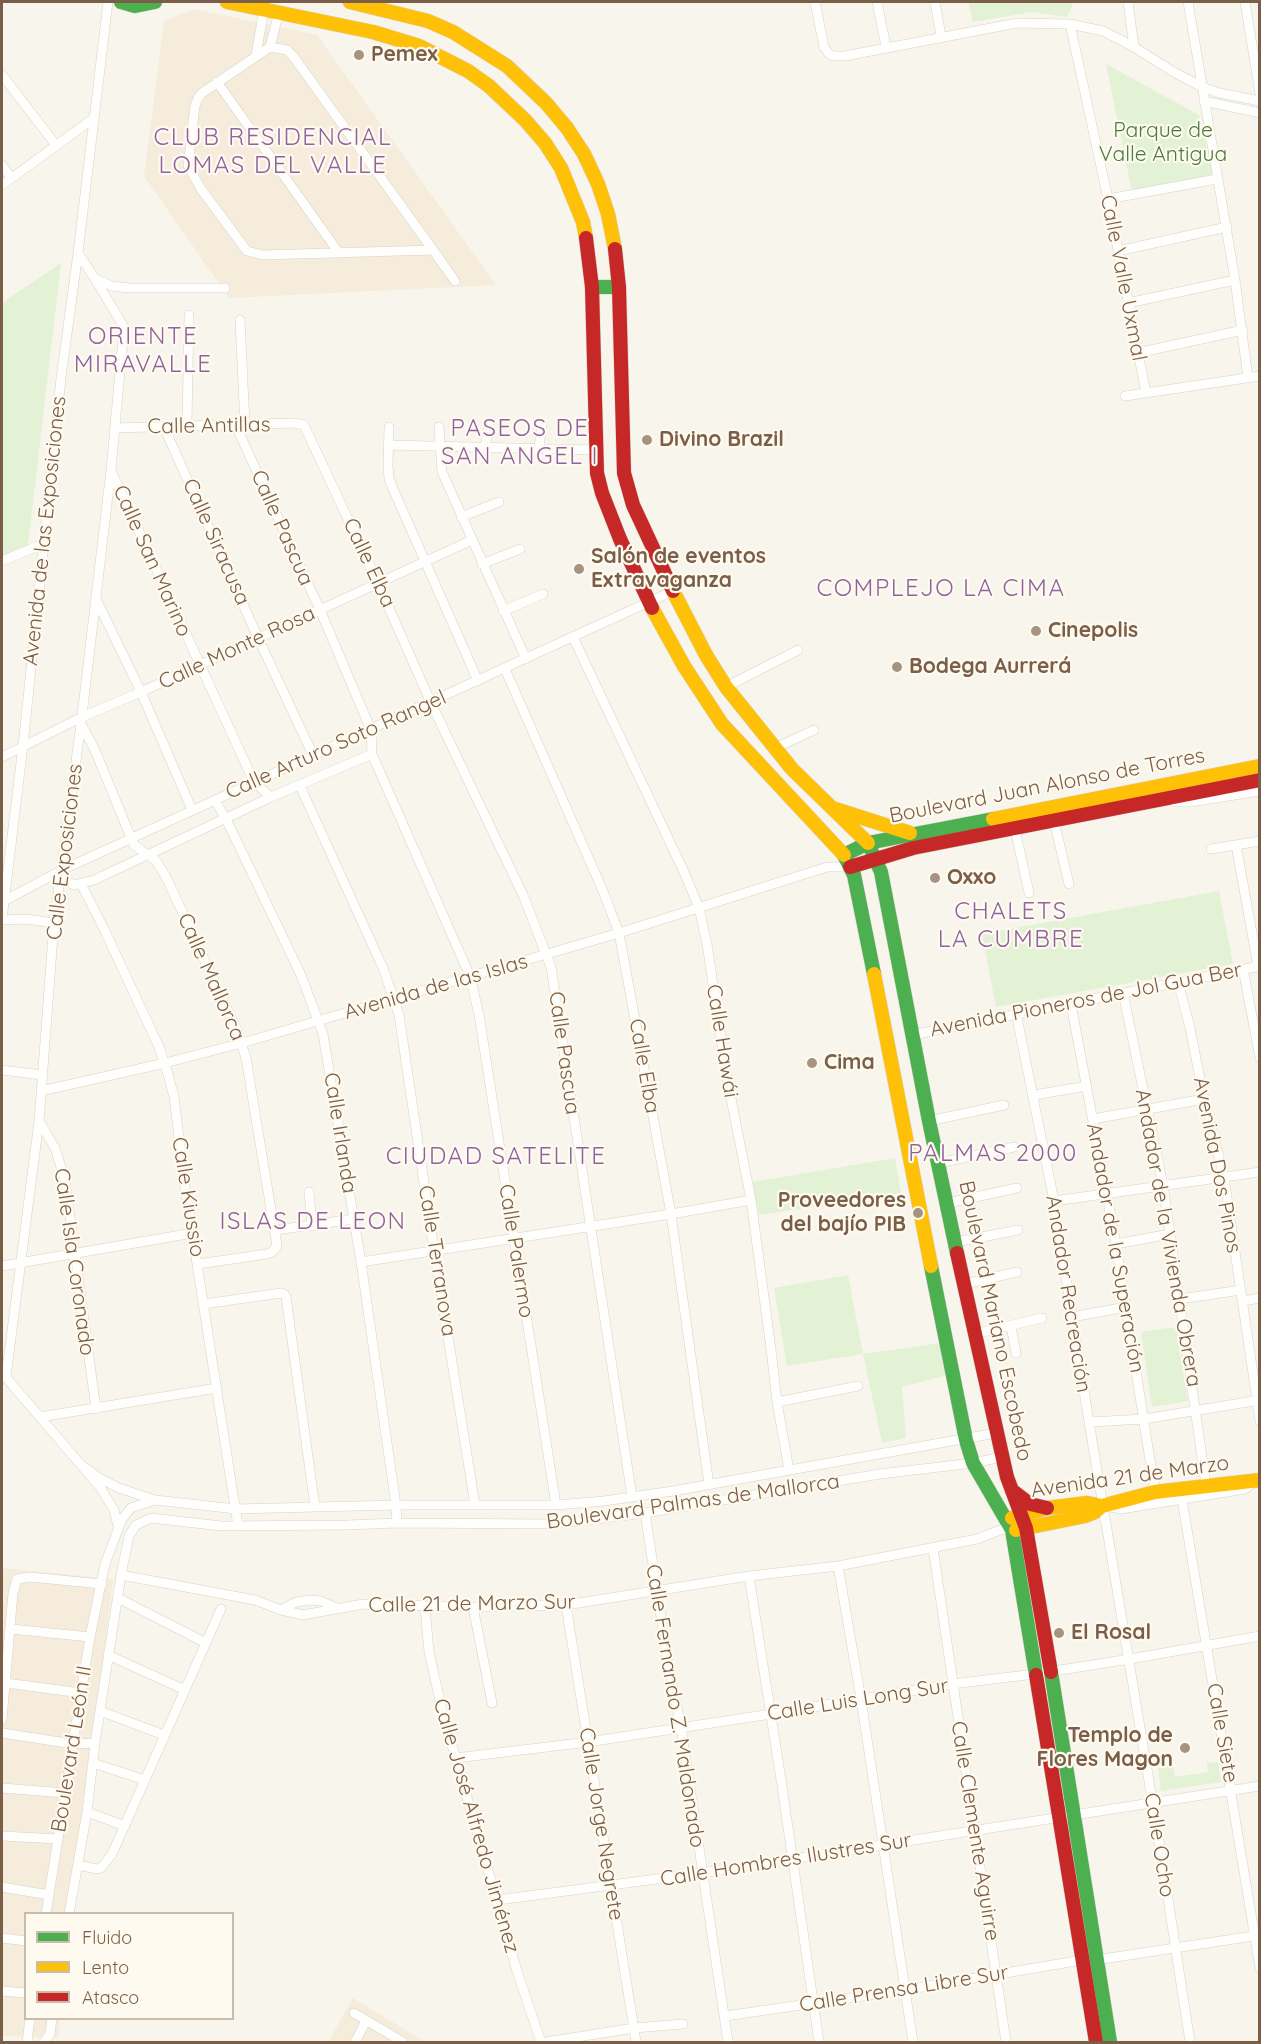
<!DOCTYPE html>
<html>
<head>
<meta charset="utf-8">
<style>
	body { margin:0 }
	#map { position:relative; width:1261px; height:2044px; overflow:hidden; background:#f8f5ec; font-family:Quicksand,sans-serif }
	canvas { display:block }
	.frame { position:absolute; inset:0; border:3px solid #7b5e48; pointer-events:none }
	.legend { position:absolute; left:24px; top:1912px; width:210px; height:108px; box-sizing:border-box; background:#fffaef; border:2px solid #cabcac; margin:0; padding:8px 10px; list-style:none; font-size:18px; color:#7b5e48 }
	.legend li { display:flex; align-items:center; gap:12px; height:30px }
	.legend b { width:30px; border:2px solid #cabcac }
</style>
</head>
<body>
<div id="map">
<canvas width="1261" height="2044"></canvas>
<div class="frame"></div>
<ul class="legend">
<li><b style="height:8px;background:#4caf50"></b>Fluido</li>
<li><b style="height:8px;background:#ffc107"></b>Lento</li>
<li><b style="height:8px;background:#c62828"></b>Atasco</li>
</ul>
</div>
<script>
const context = document.querySelector('canvas').getContext('2d');
context.lineJoin = 'round';
function fill(path, color) {
  context.fillStyle = color;
  context.fill(path, 'evenodd');
}
function poly(rows) {
  const path = new Path2D();
  for (const r of rows) {
    path.moveTo(r[0], r[1]);
    for (let i = 2; i < r.length; i += 2) path.lineTo(r[i], r[i + 1]);
  }
  return path;
}
function trace(path, color, width, dash) {
  context.strokeStyle = color;
  context.lineWidth = width;
  context.lineCap = dash ? 'butt' : 'round';
  context.setLineDash(dash || []);
  context.stroke(path);
}
function drawText(font, color, halo, rows, align = 'center') {
  context.font = font + ' Quicksand,sans-serif';
  context.lineWidth = 4.5;
  context.setLineDash([]);
  context.textBaseline = 'middle';
  context.strokeStyle = halo;
  context.fillStyle = color;
  for (const [text, x, y, turn = 0] of rows) {
    context.save();
    context.translate(x, y);
    context.rotate((+turn || 0) * Math.PI / 180);
    context.textAlign = isNaN(turn) ? turn : align;
    if (halo) context.strokeText(text, 0, 0);
    context.fillText(text, 0, 0);
    context.restore();
  }
}
fill(poly([
	[194,9,317,35,496,285,229,298,144,176,164,21],
	[2,1568,113,1579,73,1913,26,1914,26,2018,60,2019,58,2038,2,2036],
	[353,1998,425,2042,328,2042]
]), '#f5ecdc');
fill(poly([
	[968,2,1071,2,1072,6,1067,17,1032,12,973,22],
	[1106,64,1199,115,1214,176,1132,192],
	[61,263,28,545,2,557,2,303],
	[1219,891,1233,964,996,1007,982,934],
	[895,1158,901,1193,759,1215,753,1182],
	[848,1275,863,1354,941,1343,947,1375,902,1387,906,1438,882,1443,863,1354,787,1366,774,1288],
	[1176,1327,1188,1401,1152,1407,1141,1332],
	[1218,1762,1221,1782,1161,1791,1158,1768,1173,1765,1175,1777,1208,1772,1207,1763]
]), '#e3f1d5');
const street = poly([
	[815,2,824,47,829,54,833,56,845,56,1017,23,1070,24,1103,31,1134,47,1172,71,1202,87,1219,93,1260,101],
	[877,2,886,47],
	[935,2,941,36],
	[1128,2,1134,47],
	[1188,2,1235,280,1248,378],
	[1245,2,1260,94],
	[1070,24,1108,199,1146,393],
	[270,47,279,12],
	[256,55,264,9],
	[2,75,56,145],
	[217,82,339,253],
	[1204,101,1260,113],
	[2,165,11,178],
	[2,185,94,118],
	[1108,199,1217,179],
	[433,250,263,255,247,251,201,189,188,166,195,106,198,98,202,93,270,47,287,50,293,56,433,250,455,281],
	[1118,251,1227,227],
	[78,253,95,279,112,286,129,288,225,288],
	[1128,303,1235,280],
	[240,320,245,425],
	[1137,353,1243,330],
	[1125,396,1260,376],
	[187,425,189,315],
	[236,426,320,610,371,730,372,754,375,761,470,976,479,1015,556,1505],
	[164,427,258,638,313,755],
	[389,427,388,466,389,479,394,491,478,681],
	[439,427,442,472,526,659],
	[115,428,294,423,304,425,310,438,378,583,431,703,523,895,551,967,632,1497],
	[389,445,595,450],
	[485,447,489,426],
	[539,447,542,425],
	[112,473,254,782,271,797],
	[461,517,499,502],
	[2,561,45,543],
	[482,564,520,549],
	[96,599,141,692,192,810],
	[503,611,543,594],
	[573,637,684,872,699,908,707,944,727,1078,751,1200,771,1349,777,1402,789,1470],
	[505,669,603,891,619,933,671,1214,709,1485],
	[726,687,798,650],
	[81,724,94,748,134,845,156,861,166,877,237,1030,246,1058,277,1246,272,1252,267,1254,198,1264],
	[775,748,814,730],
	[2,757,82,717,141,692,472,540],
	[300,786,383,968,399,1015,434,1250,475,1505],
	[215,801,226,819,301,975,323,1034,361,1262,396,1505,397,1523],
	[1174,802,1190,802,1260,791],
	[1054,821,1069,884],
	[1015,829,1029,893],
	[1236,845,1258,966],
	[1211,849,1260,841],
	[61,878,74,885,94,880,271,797,372,754],
	[81,884,104,929,159,1047,168,1074,174,1097,185,1187,238,1526],
	[2,902,62,870,673,591],
	[2,919,23,746,61,378,78,253,108,2],
	[2,920,26,919,54,923],
	[1243,969,1260,1058],
	[1178,982,1190,1028,1204,1099,1224,1177,1260,1421],
	[1123,993,1163,1185,1206,1485],
	[1071,1004,1116,1244,1155,1492],
	[1016,1013,1054,1201,1089,1422,1160,1847,1190,2042],
	[912,1035,1260,966],
	[2,1070,42,1075],
	[41,1091,165,1063,242,1043,619,933,827,867,850,867],
	[1034,1095,1087,1086],
	[1093,1119,1204,1099],
	[39,1121,55,1148,65,1180,96,1409],
	[929,1121,1004,1105],
	[939,1163,1014,1147],
	[309,1192,312,1226],
	[1054,1201,1260,1172],
	[948,1203,1017,1188],
	[276,1230,354,1219],
	[956,1242,1018,1230],
	[1116,1244,1170,1234],
	[361,1262,671,1214,751,1200],
	[2,1266,193,1233],
	[964,1284,1017,1272],
	[1180,1299,1241,1290],
	[1243,1301,1260,1298],
	[204,1304,281,1293,284,1294,286,1297,315,1507],
	[1072,1317,1126,1307],
	[1011,1326,1016,1353],
	[975,1334,1042,1318],
	[3,1374,100,1487,114,1510,118,1526],
	[6,1377,39,1121,54,923,81,724,111,470,124,327,95,279],
	[777,1402,858,1386],
	[40,1417,217,1388],
	[1089,1422,1144,1419,1260,1400],
	[83,1466,99,1478,119,1488,155,1500,236,1509,396,1505,556,1505,604,1501,673,1491,996,1433],
	[1182,1499,1260,1968],
	[1105,1506,1121,1509,1245,1489,1254,1482],
	[645,1513,669,1669,681,1727,728,2042],
	[933,1548,1006,2042],
	[838,1566,861,1699,913,2042],
	[121,1575,255,1600,281,1610,303,1615,363,1604,473,1607,566,1605,749,1576,838,1566,977,1539,1003,1529,1012,1530],
	[749,1576,782,1786,819,2042],
	[118,1598,206,1643],
	[566,1605,636,2042],
	[425,1607,429,1652,443,1714,516,1968,541,2042],
	[473,1607,492,1703],
	[281,1610,296,1602,309,1600,321,1601,339,1609],
	[11,1629,90,1637],
	[108,1655,185,1690],
	[6,1683,81,1693],
	[100,1711,164,1735],
	[2,1719,13,1593,17,1579,30,1577,102,1584],
	[2,1733,73,1744,95,1743],
	[456,1758,588,1742,771,1714,952,1684,1035,1674,1130,1659,1260,1636],
	[93,1763,145,1780],
	[2,1788,65,1793],
	[87,1812,125,1826],
	[2,1836,58,1839],
	[78,1865,97,1869,101,1868,112,1854,221,1609],
	[2,1887,49,1895],
	[498,1900,702,1873,1260,1786],
	[46,1914,90,1637,105,1564,122,1519,131,1508,155,1500],
	[69,1914,87,1812,95,1743,121,1575,129,1536,136,1525,151,1518,221,1526,347,1525,397,1523,552,1524,645,1513,880,1474,973,1463,1002,1457],
	[2,1938,26,1941],
	[1096,1960,1260,1935],
	[2,1991,26,1993],
	[354,2013,403,2042],
	[725,2016,905,1990,1082,1960],
	[27,2042,30,2018],
	[44,2042,50,2034,52,2018],
	[355,2042,366,2021],
	[546,2042,634,2028,683,2024]
]);
const fast = poly([
	[121,2,135,6,155,2],
	[592,287,619,287],
	[868,843,881,872,929,1121,957,1253],
	[874,974,854,875,844,855,868,843,993,819],
	[931,1266,966,1440,973,1463,1012,1530,1036,1675],
	[1051,1672,1110,2042]
]);
const slow = poly([
	[227,2,373,32,419,46,468,71,489,86,525,120,545,143,561,168,583,222,586,238],
	[350,2,428,21,453,32,507,66,546,103,567,128,584,154,598,184,608,214,615,249],
	[673,591,706,655,726,687,792,769,868,843],
	[652,608,684,666,722,724,844,855],
	[835,809,910,833],
	[993,819,1260,766],
	[874,974,931,1266],
	[1012,1518,1047,1508,1087,1503,1102,1506,1155,1492,1260,1480],
	[1016,1530,1085,1516,1095,1512,1102,1506]
]);
const jam = poly([
	[586,238,592,287,597,473,602,493,620,539,652,608],
	[615,249,619,287,624,473,633,505,673,591],
	[850,867,913,848,1260,780],
	[957,1253,1007,1477,1026,1528,1051,1672],
	[1013,1491,1030,1504,1047,1508],
	[1036,1675,1096,2042]
]);
trace(street, '#d8d2ca', 10);
trace(fast, '#d8d1c8', 15);
trace(slow, '#d8d1c8', 15);
trace(jam, '#d8d1c8', 15);
trace(street, '#fefefc', 9);
trace(fast, '#4caf50', 14);
trace(slow, '#ffc107', 14);
trace(jam, '#c62828', 14);
for (const [x, y, r, color] of [
	[359,55,6,"#a79381"],
	[647,440,6,"#a79381"],
	[579,569,6,"#a79381"],
	[1036,631,6,"#a79381"],
	[897,667,6,"#a79381"],
	[935,878,6,"#a79381"],
	[812,1063,6,"#a79381"],
	[918,1213,6,"#a79381"],
	[1059,1633,6,"#a79381"],
	[1185,1748,6,"#a79381"]
]) {
  const dot = new Path2D();
  dot.arc(x, y, r, 0, 2 * Math.PI);
  context.fillStyle = color;
  context.fill(dot);
  trace(dot, '#fffaef', 2);
}
drawText('bold 21px', '#7b5e48', '#fffaef', [
	["Pemex",371,55],
	["Divino Brazil",659,440],
	["Salón de eventos",591,557],
	["Extravaganza",591,581],
	["Cinepolis",1048,631],
	["Bodega Aurrerá",909,667],
	["Oxxo",947,878],
	["Cima",824,1063],
	["Proveedores",906,1201,"right"],
	["del bajío PIB",906,1225,"right"],
	["El Rosal",1071,1633],
	["Templo de",1173,1736,"right"],
	["Flores Magon",1173,1760,"right"]
], 'left');
drawText('21px', '#497c3c', '#fffaef', [
	["Parque de",1163,131],
	["Valle Antigua",1163,155]
]);
drawText('21px', '#7b5e48', '#fffaef', [
	["Calle Valle Uxmal",1123,278,79],
	["Calle Antillas",209,426,-1],
	["Calle Pascua",282,528,66],
	["Avenida de las Exposiciones",45,531,-84],
	["Calle Siracusa",216,542,66],
	["Calle San Marino",152,561,66],
	["Calle Elba",369,563,65],
	["Calle Monte Rosa",237,648,-25],
	["Calle Arturo Soto Rangel",336,745,-24],
	["Boulevard Juan Alonso de Torres",1047,786,-11],
	["Calle Exposiciones",65,852,-83],
	["Calle Mallorca",211,977,66],
	["Avenida de las Islas",436,987,-16],
	["Avenida Pioneros de Jol Gua Ber",1086,1000,-11],
	["Calle Hawái",722,1041,81],
	["Calle Pascua",564,1053,82],
	["Calle Elba",644,1066,80],
	["Calle Irlanda",340,1133,81],
	["Avenida Dos Pinos",1217,1165,79],
	["Calle Kiussio",188,1197,81],
	["Andador de la Vivienda Obrera",1168,1238,80],
	["Andador de la Superación",1115,1248,80],
	["Calle Palermo",516,1251,81],
	["Calle Terranova",437,1261,81],
	["Calle Isla Coronado",74,1262,82],
	["Andador Recreación",1068,1294,81],
	["Boulevard Mariano Escobedo",995,1321,78],
	["Avenida 21 de Marzo",1130,1477,-8],
	["Boulevard Palmas de Mallorca",693,1502,-8],
	["Calle 21 de Marzo Sur",472,1604,-1],
	["Calle Luis Long Sur",858,1700,-9],
	["Calle Fernando Z. Maldonado",675,1706,81],
	["Calle Siete",1222,1733,80],
	["Boulevard León II",72,1749,-81],
	["Calle Jorge Negrete",601,1824,81],
	["Calle José Alfredo Jiménez",476,1826,74],
	["Calle Clemente Aguirre",975,1831,81],
	["Calle Ocho",1159,1845,81],
	["Calle Hombres Ilustres Sur",786,1860,-9],
	["Calle Prensa Libre Sur",904,1989,-9]
]);
context.letterSpacing = '1.5px';
drawText('24px', '#8f639f', '#fffaef', [
	["CLUB RESIDENCIAL",273,138],
	["LOMAS DEL VALLE",273,166],
	["ORIENTE",143,337],
	["MIRAVALLE",143,365],
	["PASEOS DE",520,429],
	["SAN ANGEL I",520,457],
	["COMPLEJO LA CIMA",941,589],
	["CHALETS",1011,912],
	["LA CUMBRE",1011,940],
	["PALMAS 2000",993,1154],
	["CIUDAD SATELITE",496,1157],
	["ISLAS DE LEON",313,1222]
]);
context.letterSpacing = '0px';
</script>
</body>
</html>
